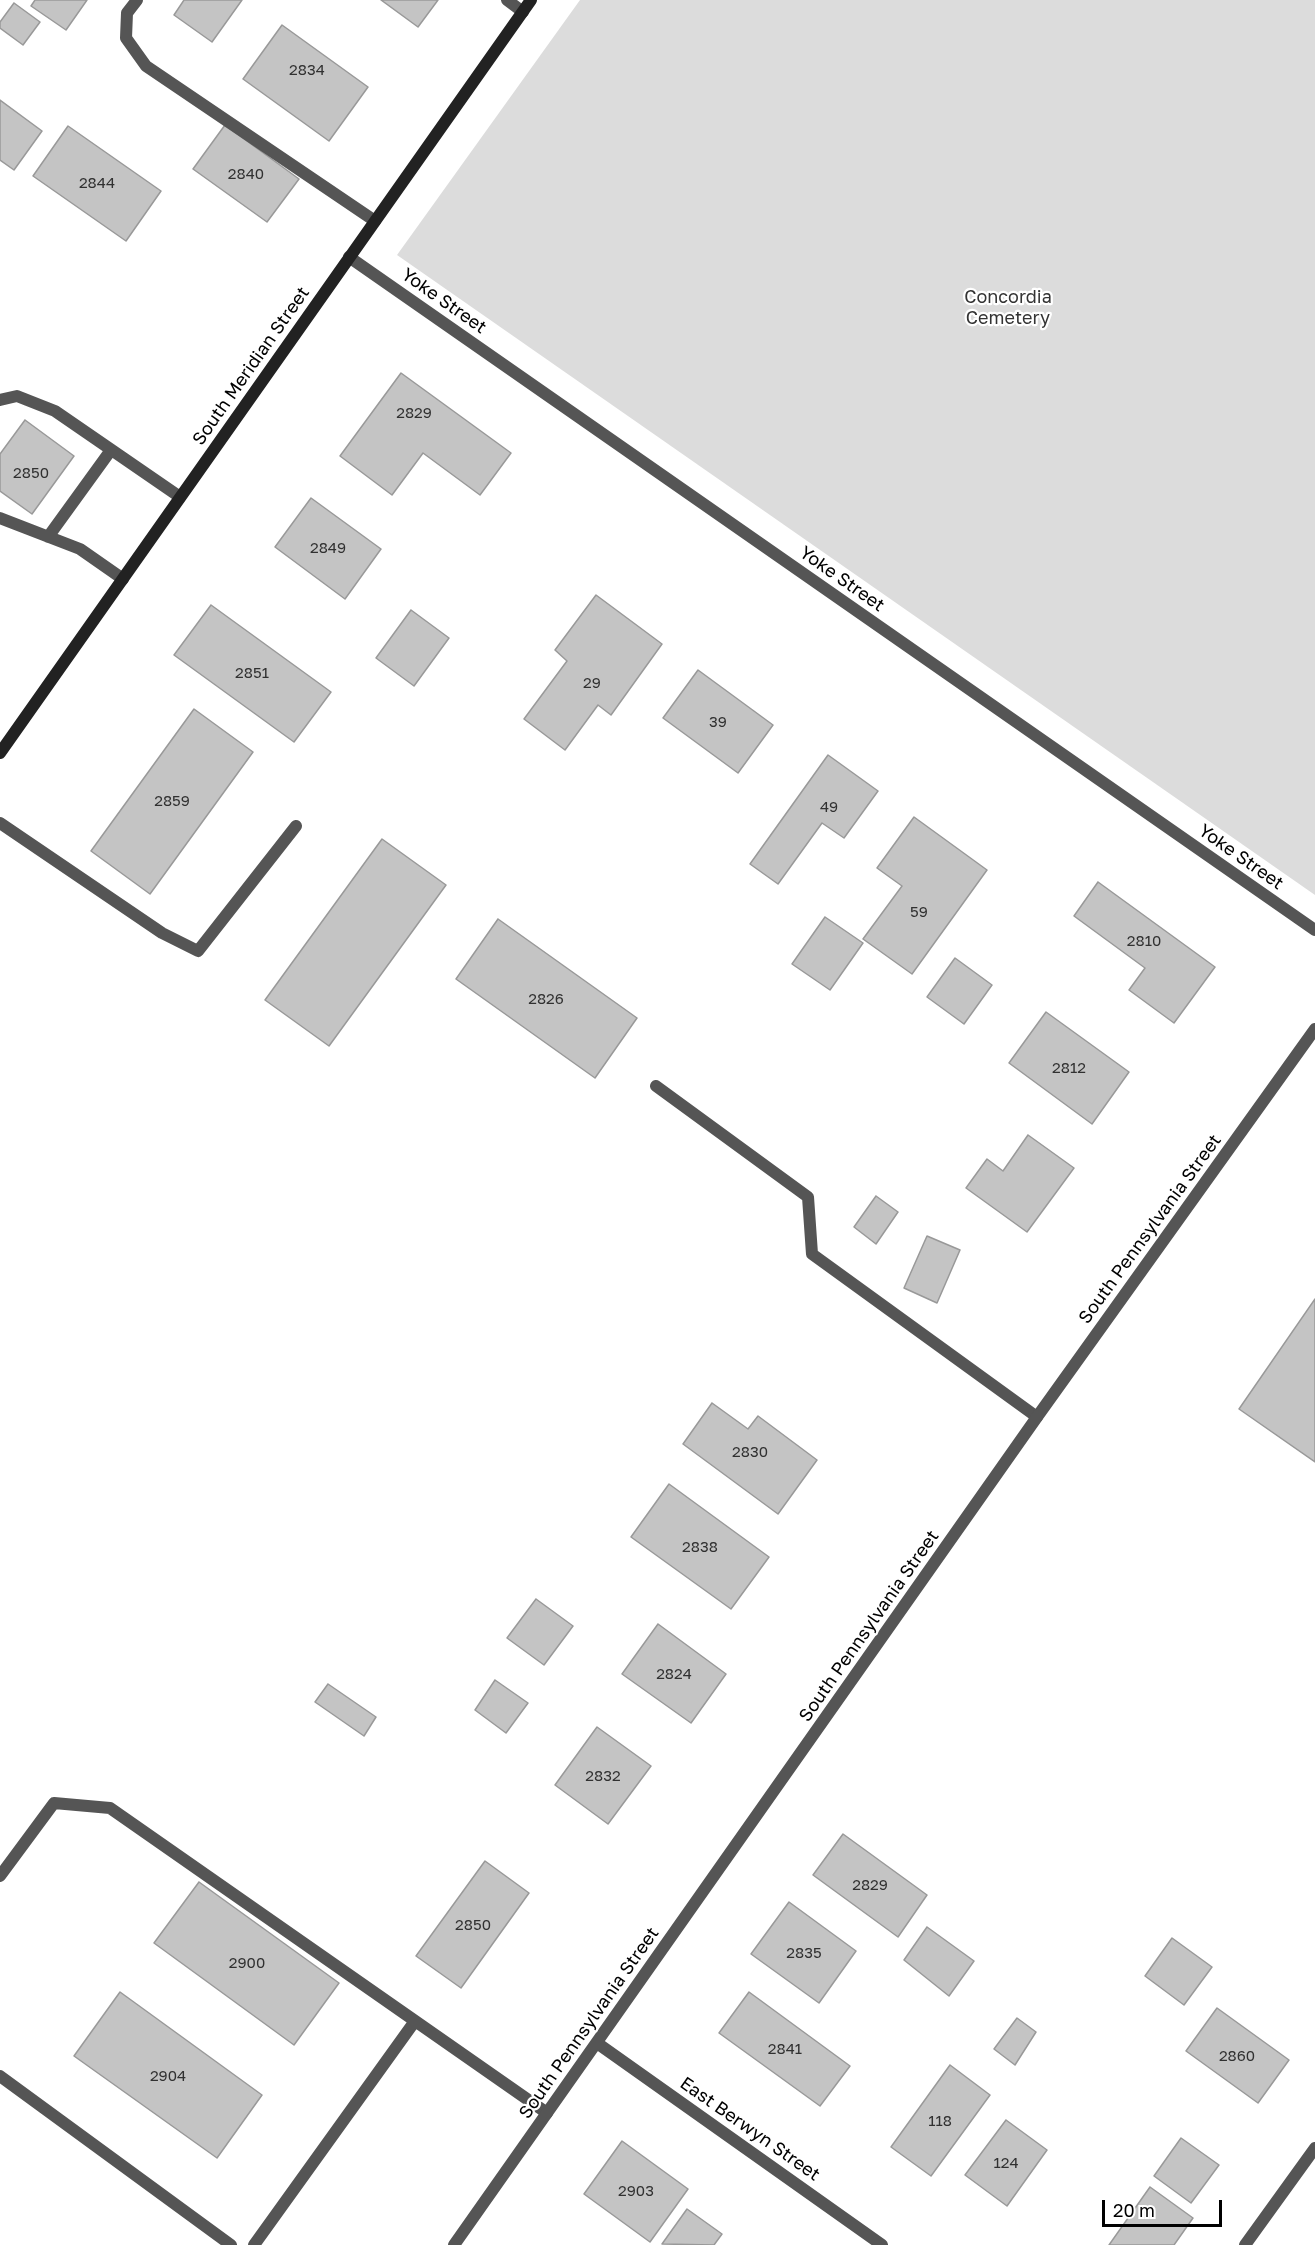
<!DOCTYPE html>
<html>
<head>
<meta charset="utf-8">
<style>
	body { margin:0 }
	#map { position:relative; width:1315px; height:2245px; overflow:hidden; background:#fff; font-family:"Golos Text",sans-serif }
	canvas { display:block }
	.scale { position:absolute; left:1102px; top:2200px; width:120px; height:27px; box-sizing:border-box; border:3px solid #000; border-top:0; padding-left:8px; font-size:18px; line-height:21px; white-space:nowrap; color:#000; -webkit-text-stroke:4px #fff; paint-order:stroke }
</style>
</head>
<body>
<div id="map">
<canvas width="1315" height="2245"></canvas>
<div class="scale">20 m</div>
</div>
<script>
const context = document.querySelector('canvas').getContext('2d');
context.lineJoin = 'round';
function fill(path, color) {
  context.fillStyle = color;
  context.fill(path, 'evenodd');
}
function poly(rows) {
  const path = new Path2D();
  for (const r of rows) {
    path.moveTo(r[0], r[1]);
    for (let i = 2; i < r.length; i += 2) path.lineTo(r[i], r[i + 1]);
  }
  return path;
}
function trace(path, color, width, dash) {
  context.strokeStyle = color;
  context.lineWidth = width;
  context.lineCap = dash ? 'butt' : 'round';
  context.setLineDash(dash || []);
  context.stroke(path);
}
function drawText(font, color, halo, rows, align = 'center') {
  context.font = font + ' "Golos Text",sans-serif';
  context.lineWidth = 4.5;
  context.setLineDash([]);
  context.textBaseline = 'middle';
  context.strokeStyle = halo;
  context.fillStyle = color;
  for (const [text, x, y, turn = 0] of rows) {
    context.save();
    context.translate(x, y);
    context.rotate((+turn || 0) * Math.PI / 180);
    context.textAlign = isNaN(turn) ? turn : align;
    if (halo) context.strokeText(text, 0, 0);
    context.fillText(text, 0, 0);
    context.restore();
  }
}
fill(poly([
	[580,0,1315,0,1315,895,397,255]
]), '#dcdcdc');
const building = poly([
	[35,0,87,0,66,30,31,6,35,0],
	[184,0,242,0,212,42,174,15,184,0],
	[381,0,438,0,418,27,381,0],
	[14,3,40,22,23,45,0,28,0,22,14,3],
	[282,25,368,87,329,141,243,79,282,25],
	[0,100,42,131,14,170,0,160,0,100],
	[225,125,299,179,267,222,193,169,225,125],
	[68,126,161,191,126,241,33,176,68,126],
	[401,373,511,453,480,495,423,453,392,495,340,456,401,373],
	[25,420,74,456,32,514,0,491,0,454,25,420],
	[311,498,381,549,345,599,275,547,311,498],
	[596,595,662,644,611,715,598,705,565,750,524,719,567,661,555,650,596,595],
	[211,605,331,692,294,742,174,655,211,605],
	[411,610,449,638,414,686,376,658,411,610],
	[698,670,773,725,738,773,663,718,698,670],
	[194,709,253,752,150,894,91,851,194,709],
	[828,755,878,791,844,838,822,823,778,884,750,864,828,755],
	[914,817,987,870,912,974,863,939,902,886,877,868,914,817],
	[382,839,446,885,329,1046,265,1000,382,839],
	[1098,882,1215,967,1174,1023,1129,990,1145,968,1074,916,1098,882],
	[825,917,863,943,830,990,792,964,825,917],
	[498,919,637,1018,595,1078,456,979,498,919],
	[955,958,992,985,964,1024,927,997,955,958],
	[1046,1012,1129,1072,1092,1124,1009,1063,1046,1012],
	[1028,1135,1074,1168,1027,1232,966,1188,987,1159,1003,1171,1028,1135],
	[876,1196,898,1212,876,1244,854,1227,876,1196],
	[927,1236,960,1250,937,1303,904,1288,927,1236],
	[1315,1299,1315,1462,1239,1409,1315,1299],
	[712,1403,748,1429,758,1416,817,1460,778,1514,683,1444,712,1403],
	[669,1484,769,1557,731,1609,631,1537,669,1484],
	[536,1599,573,1626,544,1665,507,1638,536,1599],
	[658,1624,726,1674,691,1723,622,1674,658,1624],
	[495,1680,528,1703,506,1733,475,1710,495,1680],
	[328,1684,376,1717,364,1736,315,1702,328,1684],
	[597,1727,651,1766,608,1824,555,1785,597,1727],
	[843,1834,927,1895,898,1937,813,1875,843,1834],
	[485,1861,529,1893,461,1988,416,1956,485,1861],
	[199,1882,339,1983,294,2045,154,1943,199,1882],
	[789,1902,856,1951,819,2003,751,1954,789,1902],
	[927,1927,974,1961,949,1996,904,1960,927,1927],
	[1172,1938,1212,1967,1184,2005,1145,1976,1172,1938],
	[120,1992,262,2095,217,2158,74,2056,120,1992],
	[749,1992,850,2066,820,2106,719,2033,749,1992],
	[1217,2008,1289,2060,1258,2103,1186,2051,1217,2008],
	[1017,2018,1036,2032,1015,2065,994,2049,1017,2018],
	[950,2065,990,2095,931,2176,891,2147,950,2065],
	[1006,2120,1047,2150,1007,2206,965,2175,1006,2120],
	[1181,2138,1219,2165,1191,2203,1154,2176,1181,2138],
	[622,2141,688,2189,650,2242,584,2194,622,2141],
	[1150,2187,1193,2218,1174,2245,1109,2245,1150,2187],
	[687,2209,722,2234,714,2245,662,2244,687,2209]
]);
fill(building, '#c4c4c4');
trace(building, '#999', 1.5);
trace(poly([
	[137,0,127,13,126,38,146,66,375,221],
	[507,0,523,12],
	[0,400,17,396,55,411,180,497],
	[0,518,80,549,123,579],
	[48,537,111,450],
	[0,823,162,933,198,951,296,826],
	[656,1086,808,1197,812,1254,1037,1417],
	[0,1876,54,1803,110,1808,547,2113],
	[0,2076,231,2245],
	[254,2245,415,2021]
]), '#555', 12);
trace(poly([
	[349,257,1315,930],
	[597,2043,882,2245],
	[454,2245,1037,1417,1315,1029],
	[1245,2245,1315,2148]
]), '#555', 12);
trace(poly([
	[0,753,531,0]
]), '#222', 12);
drawText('15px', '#313131', null, [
	["2834",307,70],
	["2840",246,174],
	["2844",97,183],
	["2829",414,413],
	["2850",31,473],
	["2849",328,548],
	["2851",252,673],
	["29",592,683],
	["39",718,722],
	["2859",172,801],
	["49",829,807],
	["59",919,912],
	["2810",1144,941],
	["2826",546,999],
	["2812",1069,1068],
	["2830",750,1452],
	["2838",700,1547],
	["2824",674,1674],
	["2832",603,1776],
	["2829",870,1885],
	["2850",473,1925],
	["2835",804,1953],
	["2900",247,1963],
	["2841",785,2049],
	["2860",1237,2056],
	["2904",168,2076],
	["118",940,2121],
	["124",1006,2163],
	["2903",636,2191]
]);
drawText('18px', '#333', '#fff', [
	["Concordia",1008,297],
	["Cemetery",1008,318]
]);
drawText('18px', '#000', '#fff', [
	["Yoke Street",444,301,35],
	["South Meridian Street",251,366,-55],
	["Yoke Street",842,579,35],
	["Yoke Street",1241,857,35],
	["South Pennsylvania Street",1150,1229,-54],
	["South Pennsylvania Street",869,1626,-55],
	["South Pennsylvania Street",589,2023,-55],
	["East Berwyn Street",750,2129,35]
]);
</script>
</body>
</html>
